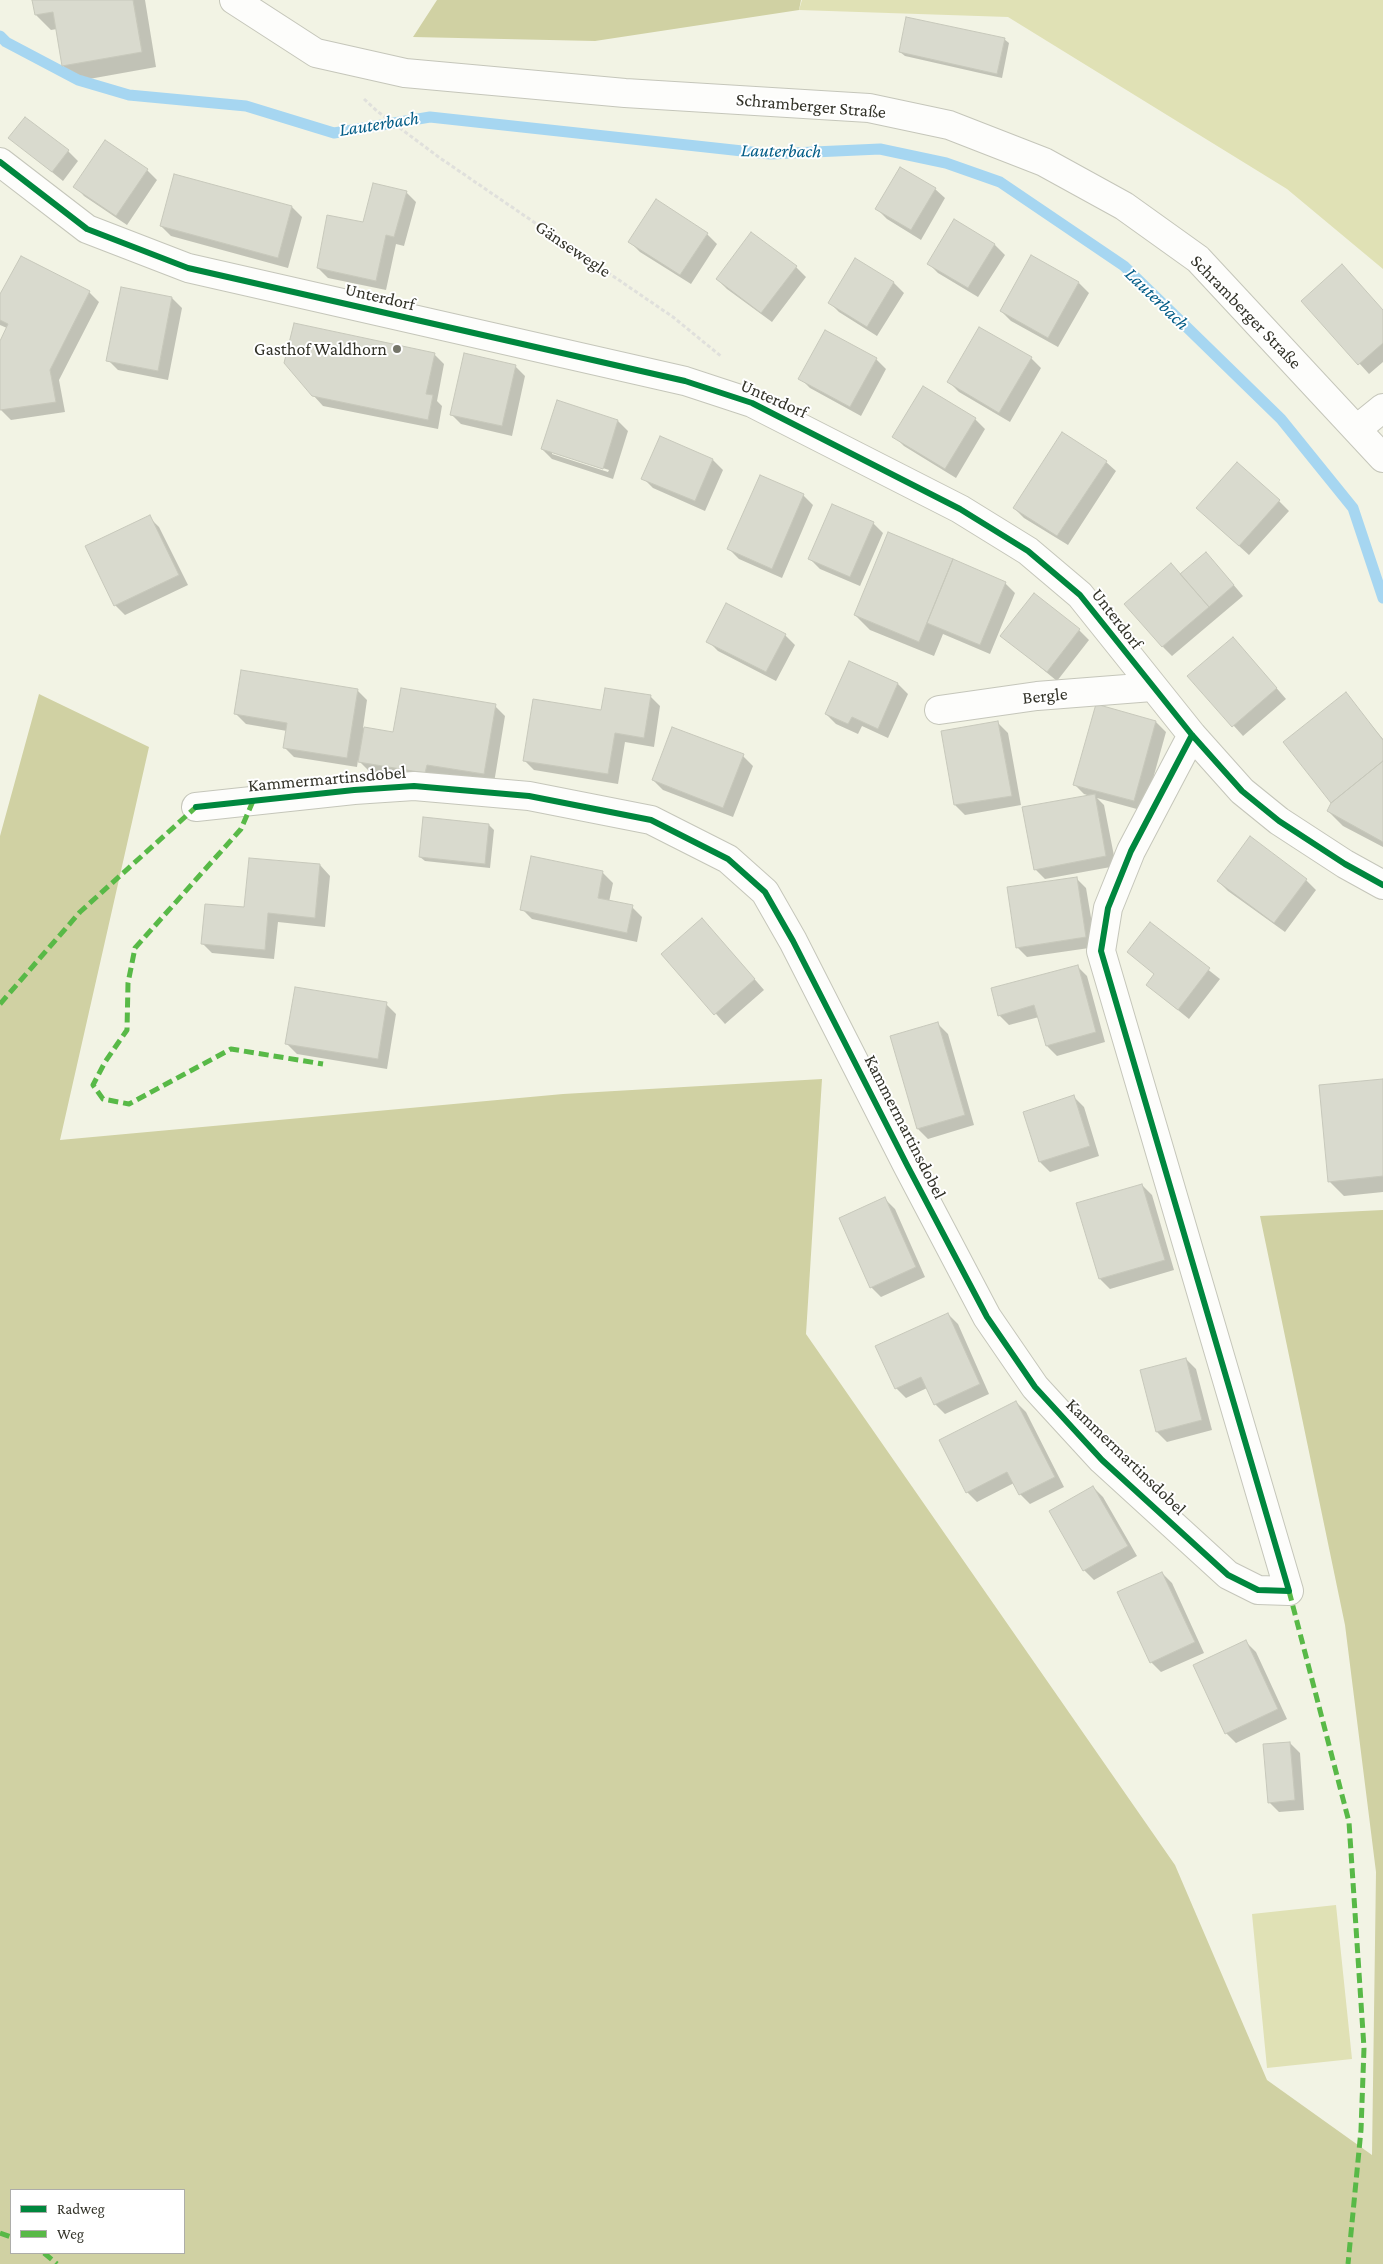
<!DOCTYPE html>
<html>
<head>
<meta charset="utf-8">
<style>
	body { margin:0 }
	#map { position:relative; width:1383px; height:2264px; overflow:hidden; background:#f2f3e4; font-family:"Crimson Pro",serif }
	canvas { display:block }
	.legend { position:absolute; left:10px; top:2189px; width:175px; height:65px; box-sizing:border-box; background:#fff; border:1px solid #adada9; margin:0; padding:6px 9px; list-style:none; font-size:15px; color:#323228 }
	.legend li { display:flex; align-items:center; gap:10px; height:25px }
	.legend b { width:25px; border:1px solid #adada9 }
</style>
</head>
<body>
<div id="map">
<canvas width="1383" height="2264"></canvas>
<ul class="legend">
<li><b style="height:6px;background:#00873e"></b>Radweg</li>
<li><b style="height:6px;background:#58b947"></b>Weg</li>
</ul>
</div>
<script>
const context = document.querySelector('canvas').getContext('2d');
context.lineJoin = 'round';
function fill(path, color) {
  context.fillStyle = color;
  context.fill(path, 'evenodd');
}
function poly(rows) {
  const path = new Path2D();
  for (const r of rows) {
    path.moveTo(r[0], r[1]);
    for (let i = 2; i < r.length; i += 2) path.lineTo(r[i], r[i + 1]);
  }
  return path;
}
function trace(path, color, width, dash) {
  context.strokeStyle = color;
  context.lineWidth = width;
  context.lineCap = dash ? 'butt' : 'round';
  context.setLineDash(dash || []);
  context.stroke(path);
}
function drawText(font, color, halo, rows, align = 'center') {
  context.font = font + ' "Crimson Pro",serif';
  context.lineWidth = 4;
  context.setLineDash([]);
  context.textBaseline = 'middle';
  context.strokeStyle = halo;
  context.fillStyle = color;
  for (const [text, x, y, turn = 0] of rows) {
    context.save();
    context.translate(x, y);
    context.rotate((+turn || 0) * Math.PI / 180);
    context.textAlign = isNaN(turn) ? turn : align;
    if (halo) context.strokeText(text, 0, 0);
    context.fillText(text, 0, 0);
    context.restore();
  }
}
fill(poly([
	[802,0,1383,0,1383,269,1287,189,1008,17,799,10],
	[1336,1905,1352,2059,1267,2068,1252,1914]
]), '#e0e1b5');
fill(poly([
	[437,0,801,0,799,10,595,41,413,37],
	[39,694,149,747,60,1140,563,1094,822,1079,806,1334,1175,1865,1267,2080,1372,2155,1376,1872,1345,1625,1260,1216,1383,1210,1383,2264,0,2264,0,836],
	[184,2190,184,2253,11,2253,11,2190]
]), '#d0d1a3');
fill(poly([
	[34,0,145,0,156,67,78,81,63,66,57,29,51,30,36,15],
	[1004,39,1009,43,1002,78,905,56,900,52],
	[10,138,68,151,78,161,63,181],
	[147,170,157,180,127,225,84,196,75,186],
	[935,189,945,198,921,240,887,219,877,209],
	[406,192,416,202,404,246,396,244,386,290,328,278,318,268,364,224],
	[292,207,302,217,288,268,171,236,161,226],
	[955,220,995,245,1005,255,978,297,938,273,928,263],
	[707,234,717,244,691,284,640,252,630,242],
	[856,260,894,283,904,293,877,336,839,312,829,302],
	[796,267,806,277,772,322,727,289,717,279],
	[1079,283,1089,293,1058,347,1011,321,1001,311],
	[122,288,172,298,182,308,168,380,118,370,108,360],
	[89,292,99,302,59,380,65,412,11,420,1,410,0,406,0,344,7,328,0,325,0,297],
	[1303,301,1383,310,1383,362,1369,374],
	[826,331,876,359,886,369,861,416,810,388,800,378],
	[434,354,444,364,437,401,442,406,438,429,323,406,313,395],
	[1031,358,1041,368,1010,422,959,392,949,382],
	[515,366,525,376,512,436,461,424,451,414],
	[924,387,975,419,985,429,956,478,904,446,894,436],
	[618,421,628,431,613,479,552,459,542,449],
	[552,452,609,470,608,472,552,454],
	[713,460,723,470,705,511,653,488,643,478],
	[1106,462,1116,471,1068,545,1024,518,1014,508],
	[803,495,813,505,782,578,739,559,729,549],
	[1279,501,1289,511,1249,555,1208,518],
	[149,517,159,527,188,585,125,615,115,605],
	[873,523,883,533,860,586,820,569,810,559],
	[889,534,1005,583,1015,593,990,654,943,634,934,656,870,630,855,615],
	[1216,564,1243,596,1172,656,1163,647,1181,575],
	[1079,630,1089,640,1057,681,1002,636],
	[785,635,795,645,776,681,718,651,708,641],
	[1243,649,1286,699,1243,736,1189,676],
	[849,662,898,684,908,694,888,738,862,726,858,734,836,724,826,714],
	[357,690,367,700,363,728,394,733,495,706,505,716,494,783,436,774,435,782,369,771,358,760,357,767,294,757,284,747,287,731,246,724,236,714],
	[1345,694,1383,739,1383,847,1343,826,1328,811,1332,803],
	[650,696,660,706,654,747,625,742,618,784,534,770,524,760,602,711],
	[1096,706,1156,722,1166,732,1144,811,1097,798,1104,805,1116,866,1045,879,1035,869,1090,796,1084,794,1074,784],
	[998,723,1008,733,1021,805,965,815,955,805],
	[743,756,753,766,733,817,663,790,653,780],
	[489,825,494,830,490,868,425,861,420,857],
	[320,865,330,876,325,927,278,922,274,959,212,953,202,943,246,909],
	[603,873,613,883,609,902,632,907,642,917,637,942,532,919,522,909],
	[1076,878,1086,888,1096,947,1027,957,1017,947],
	[1306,880,1316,890,1285,932,1228,891,1218,881],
	[1150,924,1220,979,1189,1019,1147,985,1155,975,1129,952],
	[712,930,764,990,725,1024,663,954],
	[1077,966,1087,976,1105,1042,1057,1056,1047,1046,1039,1017,1009,1025,999,1015],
	[386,1004,396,1014,387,1069,297,1054,287,1044],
	[938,1024,948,1034,974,1125,928,1139,918,1129,892,1037],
	[1383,1080,1383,1192,1344,1196,1329,1181],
	[1074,1097,1084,1107,1099,1156,1050,1172,1040,1162],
	[1142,1185,1152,1195,1174,1270,1110,1289,1100,1279,1078,1204],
	[885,1199,895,1209,925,1277,881,1297,871,1287],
	[948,1314,958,1324,989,1394,945,1414,935,1404,927,1388,906,1398,896,1388],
	[1186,1359,1196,1369,1212,1430,1167,1442,1157,1432],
	[1016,1402,1026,1412,1064,1487,1030,1504,1020,1494,1014,1483,977,1502,967,1492],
	[1093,1487,1103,1497,1137,1556,1094,1580,1084,1570],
	[1162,1573,1172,1583,1204,1653,1161,1672,1151,1662,1119,1593],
	[1246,1642,1256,1652,1287,1719,1236,1743,1226,1733],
	[1290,1743,1300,1753,1304,1810,1279,1812,1269,1802]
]), '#0003');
trace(poly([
	[0,36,6,42,78,80,129,95,246,106,334,133,430,117,770,154,880,149,946,163,1000,182,1124,266,1281,419,1353,508,1383,598]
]), '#a6d6f1', 11);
const building = poly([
	[32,0,133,0,142,52,62,66,53,12,35,15,32,0],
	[906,17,1005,38,997,74,899,52,906,17],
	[25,117,69,150,52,172,8,138,25,117],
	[105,140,148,169,116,216,73,187,105,140],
	[900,167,936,188,911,230,875,209,900,167],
	[174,174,292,206,278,258,160,226,174,174],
	[373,183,407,191,394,237,386,235,376,281,317,268,327,215,363,222,373,183],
	[656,199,708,233,680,275,628,242,656,199],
	[954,219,995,244,968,288,927,264,954,219],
	[751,232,797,266,761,313,716,279,751,232],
	[1031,255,1079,282,1048,338,1000,311,1031,255],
	[21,256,90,291,50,370,56,402,0,410,0,341,8,324,0,320,0,294,21,256],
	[855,258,894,282,867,327,828,303,855,258],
	[1342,264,1383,310,1383,343,1358,365,1301,301,1342,264],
	[121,287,172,297,158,371,106,361,121,287],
	[294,323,435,353,426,394,433,395,428,420,312,396,284,363,294,323],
	[979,327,1032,357,999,413,947,382,979,327],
	[825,330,877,358,850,407,798,379,825,330],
	[464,353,516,365,502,426,450,415,464,353],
	[923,386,976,418,945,469,892,437,923,386],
	[557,400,618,420,603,469,541,449,557,400],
	[1062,432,1107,461,1057,536,1013,508,1062,432],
	[660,436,713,459,695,501,641,479,660,436],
	[1237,462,1280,500,1239,546,1196,508,1237,462],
	[760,475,804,494,772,569,727,549,760,475],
	[832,504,874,522,850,577,808,559,832,504],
	[150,515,179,575,114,606,85,546,150,515],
	[888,532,953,559,919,642,854,615,888,532],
	[1206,552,1234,585,1209,607,1180,574,1206,552],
	[953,559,1006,582,980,645,927,623,953,559],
	[1171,563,1209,607,1162,647,1124,604,1171,563],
	[1034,593,1080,629,1047,672,1000,636,1034,593],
	[726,603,786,634,766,672,706,642,726,603],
	[1233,637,1277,688,1232,727,1187,676,1233,637],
	[849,661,898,683,878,729,852,717,848,724,825,714,849,661],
	[241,670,358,689,347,758,283,748,287,723,234,714,241,670],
	[401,688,496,704,484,774,427,765,425,773,358,762,364,727,393,732,401,688],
	[605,688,651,695,644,738,615,733,608,774,523,761,533,699,601,710,605,688],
	[1346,692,1383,740,1383,761,1331,803,1283,742,1346,692],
	[1096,704,1156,721,1134,801,1073,785,1096,704],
	[998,721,1012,796,954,805,941,731,998,721],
	[672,727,744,754,723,808,652,780,672,727],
	[1383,761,1383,842,1327,811,1331,803,1383,761],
	[1095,794,1106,856,1034,870,1022,807,1095,794],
	[423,817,489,824,485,864,419,857,423,817],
	[1250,836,1307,879,1274,923,1217,881,1250,836],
	[531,856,603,871,598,898,633,905,627,933,520,910,531,856],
	[249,858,320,864,315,918,268,913,265,950,201,944,205,904,244,907,249,858],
	[1077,877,1086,937,1016,948,1007,887,1077,877],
	[702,918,755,979,714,1015,661,954,702,918],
	[1150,922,1210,968,1178,1010,1146,985,1154,974,1127,952,1150,922],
	[1078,965,1096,1032,1046,1046,1034,1005,998,1016,991,988,1078,965],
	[295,987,387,1002,378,1059,285,1044,295,987],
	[938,1022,965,1115,917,1129,890,1036,938,1022],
	[1383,1079,1383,1176,1328,1182,1319,1085,1383,1079],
	[1074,1095,1090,1146,1039,1162,1023,1112,1074,1095],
	[1142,1184,1165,1260,1099,1279,1076,1203,1142,1184],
	[885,1197,916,1267,870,1288,839,1218,885,1197],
	[948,1313,980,1384,934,1405,921,1377,895,1389,875,1346,948,1313],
	[1186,1358,1202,1420,1156,1432,1140,1370,1186,1358],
	[1016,1401,1055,1477,1019,1495,1007,1472,966,1493,939,1440,1016,1401],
	[1093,1486,1128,1546,1083,1571,1049,1511,1093,1486],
	[1162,1572,1195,1642,1150,1663,1117,1592,1162,1572],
	[1246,1640,1278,1709,1225,1734,1193,1665,1246,1640],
	[1290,1742,1295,1800,1268,1803,1263,1744,1290,1742]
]);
fill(building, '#d9dace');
trace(building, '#c7c8bb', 1);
const minor = poly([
	[0,162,87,229,188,268,685,381,752,403,960,509,1028,551,1080,595,1192,735,1242,791,1279,821,1345,864,1383,885],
	[1357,429,1383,408],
	[939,710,1037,696,1152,687],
	[196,807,354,790,414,786,529,796,651,820,728,859,765,892,793,941,907,1165,987,1317,1035,1387,1102,1460,1228,1575,1258,1590,1289,1591,1101,951,1108,908,1131,851,1192,735]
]);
const secondary = poly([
	[234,0,316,53,405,73,625,93,869,108,949,125,1044,162,1124,206,1198,259,1383,458]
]);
trace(minor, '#c5c6ba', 30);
trace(secondary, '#c5c6ba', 30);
trace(poly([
	[364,99,377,111,440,158,673,317,722,357]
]), '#e0e0dc', 3, [4, 2.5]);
trace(minor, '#fdfdfb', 28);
trace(secondary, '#fdfdfb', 28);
trace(poly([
	[253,801,241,829,135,948,128,983,127,1030,105,1062,93,1085,103,1099,129,1104,231,1049,323,1064],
	[0,1004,80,912,196,807],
	[1289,1591,1349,1822,1364,2048,1361,2130,1348,2264],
	[0,2233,11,2237],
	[44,2253,57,2264]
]), '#58b947', 5, [10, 5]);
trace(poly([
	[0,162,87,229,188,268,685,381,752,403,960,509,1028,551,1080,595,1192,735,1242,791,1279,821,1345,864,1383,885],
	[196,807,354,790,414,786,529,796,651,820,728,859,765,892,793,941,907,1165,987,1317,1035,1387,1102,1460,1228,1575,1258,1590,1289,1591,1101,951,1108,908,1131,851,1192,735]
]), '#00873e', 6);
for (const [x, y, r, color] of [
	[397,349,5,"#75766a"]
]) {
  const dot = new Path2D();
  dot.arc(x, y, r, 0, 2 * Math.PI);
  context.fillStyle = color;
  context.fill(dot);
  trace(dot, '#fff', 2);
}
drawText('18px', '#323228', '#fff', [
	["Schramberger Straße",811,106,5],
	["Gänsewegle",573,249,34],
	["Unterdorf",380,297,13],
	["Schramberger Straße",1246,312,46],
	["Unterdorf",774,399,24],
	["Unterdorf",1117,619,52],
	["Bergle",1045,696,-6],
	["Kammermartinsdobel",327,779,-5],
	["Kammermartinsdobel",905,1127,63],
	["Kammermartinsdobel",1126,1457,44]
]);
drawText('18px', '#323228', '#fff', [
	["Gasthof Waldhorn",387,349]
], 'right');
drawText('italic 19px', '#035d87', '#fff', [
	["Lauterbach",379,124,-9],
	["Lauterbach",781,151,1],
	["Lauterbach",1157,299,44]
]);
</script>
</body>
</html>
